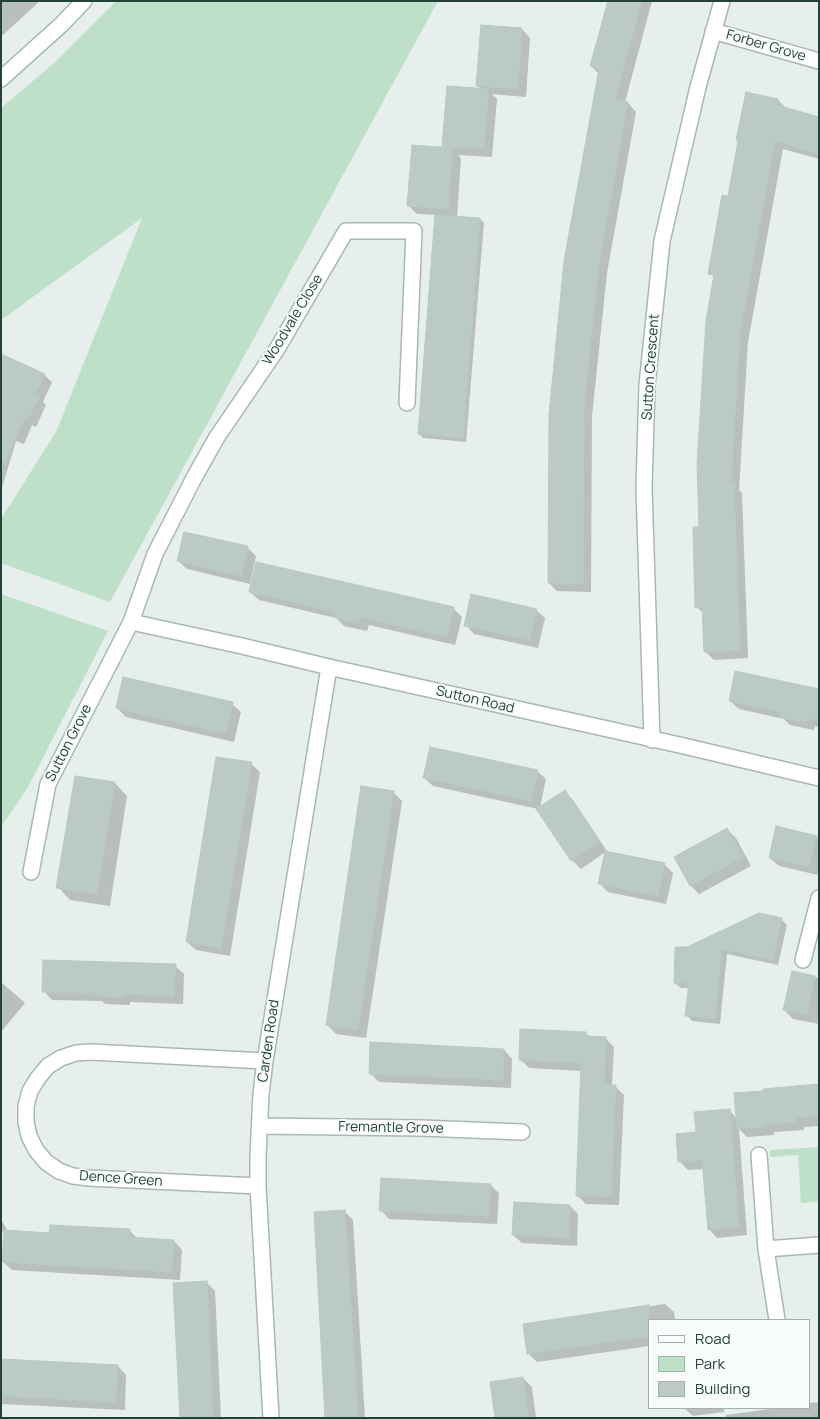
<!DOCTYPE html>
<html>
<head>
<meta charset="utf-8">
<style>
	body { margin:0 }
	#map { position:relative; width:820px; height:1419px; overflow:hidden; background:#e6efeb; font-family:Manrope,sans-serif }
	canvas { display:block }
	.frame { position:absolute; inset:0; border:2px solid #24423a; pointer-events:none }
	.legend { position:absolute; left:648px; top:1319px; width:162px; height:90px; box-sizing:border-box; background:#f7fbf9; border:1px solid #a3b1ad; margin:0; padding:6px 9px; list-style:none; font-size:15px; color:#24423a }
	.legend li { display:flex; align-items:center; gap:10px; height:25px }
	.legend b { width:25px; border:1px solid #a3b1ad }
</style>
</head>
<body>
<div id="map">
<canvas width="820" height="1419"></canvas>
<div class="frame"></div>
<ul class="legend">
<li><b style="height:6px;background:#fff"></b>Road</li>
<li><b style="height:14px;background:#bfe0c8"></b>Park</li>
<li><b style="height:14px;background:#bbcac4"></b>Building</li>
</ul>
</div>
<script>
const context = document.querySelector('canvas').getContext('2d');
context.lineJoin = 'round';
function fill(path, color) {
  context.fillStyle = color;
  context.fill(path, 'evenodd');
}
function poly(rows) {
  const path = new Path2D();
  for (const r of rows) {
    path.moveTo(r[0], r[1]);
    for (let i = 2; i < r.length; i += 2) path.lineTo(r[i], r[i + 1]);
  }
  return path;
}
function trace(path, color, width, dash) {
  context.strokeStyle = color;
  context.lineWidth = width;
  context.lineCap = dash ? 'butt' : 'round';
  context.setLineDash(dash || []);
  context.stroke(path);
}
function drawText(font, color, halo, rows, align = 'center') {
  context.font = font + ' Manrope,sans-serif';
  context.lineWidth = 4;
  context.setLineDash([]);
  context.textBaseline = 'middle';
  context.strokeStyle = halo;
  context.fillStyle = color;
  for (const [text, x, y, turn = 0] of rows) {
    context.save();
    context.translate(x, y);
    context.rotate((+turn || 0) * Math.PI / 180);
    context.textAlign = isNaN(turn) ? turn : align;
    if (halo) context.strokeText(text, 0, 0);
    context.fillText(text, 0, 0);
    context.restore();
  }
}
fill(poly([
	[116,1,438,1,110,602,1,563,1,519,56,432,142,218,1,320,1,108,54,63],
	[1,594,108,631,27,789,1,827],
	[819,1147,819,1201,801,1203,798,1155,770,1157,770,1150]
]), '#bfe0c8');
fill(poly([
	[1,1,40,1,3,35,1,34],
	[609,1,652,1,625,102,628,103,636,112,607,273,592,416,591,592,557,591,549,583,599,74,591,66],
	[522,29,530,38,526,97,492,94,497,99,492,157,458,155,461,158,457,218,480,219,484,223,466,442,423,438,419,434,436,215,417,214,408,205,447,149,444,146,482,90,477,85],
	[778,100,786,108,819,119,819,159,783,149,748,342,739,490,742,493,748,658,714,660,705,651,704,614,697,607,715,278,710,273,730,197],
	[1,355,44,375,52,382,43,402,46,405,36,427,32,425,24,444,16,441,1,491],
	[247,547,256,556,250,584,187,569,178,561],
	[250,592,453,608,462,617,455,645,369,625,367,631,344,626,336,618,259,600],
	[536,610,545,618,538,648,474,634,466,625],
	[819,690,819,727,815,726,814,730,790,725,784,719,739,709,730,701],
	[232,704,241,712,234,742,126,717,117,708],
	[251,764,260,772,230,956,196,950,187,942],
	[537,771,546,779,540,808,565,792,573,800,607,851,581,869,572,860,538,809,433,786,424,778],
	[115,783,127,796,110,906,70,900,58,887],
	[394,793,402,801,366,1038,336,1034,327,1025],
	[777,828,819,838,818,875,779,866,770,858],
	[727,829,736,838,751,866,699,894,691,886],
	[664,864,673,873,666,904,608,892,599,883],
	[781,919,787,925,778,965,727,954,720,1024,692,1021,687,1015,689,988,681,988,675,983,688,949],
	[175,966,184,974,183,1004,130,1002,130,1005,105,1004,102,1001,52,1000,44,991],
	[793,973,819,978,819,1024,793,1019,784,1010],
	[1,982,25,1003,1,1032],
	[585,1033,590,1037,605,1038,614,1047,612,1086,615,1086,624,1095,619,1205,586,1204,577,1195,582,1071,529,1068,520,1059],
	[504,1050,512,1059,511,1088,379,1082,370,1073],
	[819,1086,819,1126,804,1127,804,1130,774,1132,774,1135,747,1137,739,1129,747,1235,717,1238,709,1229,704,1169,688,1170,679,1161,697,1133,730,1111,737,1119],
	[490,1185,499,1193,497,1224,389,1219,381,1210],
	[570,1206,578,1214,577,1246,522,1243,513,1235],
	[345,1212,353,1220,365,1418,326,1418],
	[1,1220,7,1229,1,1233],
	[129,1230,138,1239,174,1241,182,1250,180,1280,12,1270,3,1262,51,1234],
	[206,1282,215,1291,221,1418,181,1418],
	[665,1304,674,1312,675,1320,649,1320,649,1346,537,1362,528,1353,524,1325],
	[1,1360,118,1366,126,1375,125,1410,1,1404],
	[523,1378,532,1387,536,1418,497,1418],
	[819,1402,819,1418,726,1418,726,1415,777,1408,809,1408,809,1403],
	[684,1408,724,1408,724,1412,693,1416]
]), '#0003');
const building = poly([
	[608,1,642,1,615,99,628,102,599,264,584,407,583,584,548,583,549,415,564,261,599,69,590,66,608,1],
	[481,25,522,28,518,89,476,86,481,25],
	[447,86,489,89,484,149,442,146,447,86],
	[746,92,778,99,777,105,819,117,819,154,775,141,740,333,731,483,734,483,740,650,704,652,702,607,695,608,693,527,699,527,697,463,706,321,714,275,708,274,722,195,728,196,738,141,736,140,746,92],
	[412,145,453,148,448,209,407,206,412,145],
	[435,215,480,218,463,438,418,434,435,215],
	[1,354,45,374,35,395,40,396,28,420,25,418,1,470,1,354],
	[184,532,248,546,241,576,177,561,184,532],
	[256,562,454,607,447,637,360,617,359,624,334,617,335,612,249,592,256,562],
	[471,594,537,609,530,640,464,626,471,594],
	[735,671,819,689,819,721,807,718,806,722,793,720,780,717,781,712,729,701,735,671],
	[123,677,233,702,226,734,116,708,123,677],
	[430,747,538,770,531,801,423,778,430,747],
	[216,757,252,762,221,948,186,942,216,757],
	[75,776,115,782,97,894,56,888,75,776],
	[361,786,394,791,358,1030,326,1025,361,786],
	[565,790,600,842,571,861,536,809,565,790],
	[776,826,817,836,809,867,769,858,776,826],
	[727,828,743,857,690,886,674,857,727,828],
	[605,851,665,863,658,896,598,884,605,851],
	[759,913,782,918,773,960,722,949,715,1019,685,1016,689,983,674,983,675,947,687,947,759,913],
	[43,960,176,964,174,996,122,994,122,997,108,997,95,996,95,993,42,992,43,960],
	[792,971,815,976,807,1015,783,1010,792,971],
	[520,1029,586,1032,586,1036,606,1037,604,1085,616,1085,611,1197,576,1196,581,1063,519,1060,520,1029],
	[370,1042,504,1049,503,1080,369,1074,370,1042],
	[819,1084,819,1116,796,1118,796,1122,766,1124,766,1127,737,1129,734,1093,763,1091,763,1089,819,1084],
	[730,1109,739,1227,708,1230,702,1160,678,1162,676,1134,696,1132,694,1112,730,1109],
	[381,1178,491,1184,489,1216,379,1211,381,1178],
	[514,1202,570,1205,569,1238,512,1235,514,1202],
	[345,1210,358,1418,325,1418,314,1212,345,1210],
	[50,1225,130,1229,129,1237,174,1240,172,1272,2,1262,4,1230,49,1233,50,1225],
	[207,1281,213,1418,180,1418,173,1283,207,1281],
	[649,1305,649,1336,527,1354,523,1324,649,1305],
	[1,1359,118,1365,116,1402,1,1396,1,1359],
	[523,1377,529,1418,495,1418,490,1382,523,1377]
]);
fill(building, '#bbcac4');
trace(building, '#b8c9c2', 1);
const street = poly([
	[713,31,819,61],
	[1,79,62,24,84,1],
	[131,622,242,646,329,667,684,746,819,778],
	[652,740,644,488,647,385,662,241,698,87,722,1],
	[31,872,48,784,131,622,155,554,195,476,217,437,277,349,346,231,414,231,407,403],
	[803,960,819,898],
	[260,1126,421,1128,522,1132],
	[759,1155,766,1249],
	[258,1186,89,1178,73,1176,59,1171,46,1162,36,1150,29,1136,26,1122,26,1106,30,1091,38,1078,48,1066,61,1058,76,1053,91,1052,265,1061],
	[777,1320,766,1249,819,1245],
	[271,1418,258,1186,258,1156,261,1094,265,1061,329,667]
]);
trace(street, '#a8b8b2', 18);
trace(street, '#fff', 15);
drawText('14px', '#24423a', '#f7fbf9', [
	["Forber Grove",766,46,16],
	["Woodvale Close",293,320,-59],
	["Sutton Crescent",651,367,-86],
	["Sutton Road",475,700,13],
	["Sutton Grove",69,743,-63],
	["Carden Road",269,1041,-82],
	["Fremantle Grove",391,1128,1],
	["Dence Green",121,1179,4]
]);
</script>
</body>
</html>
